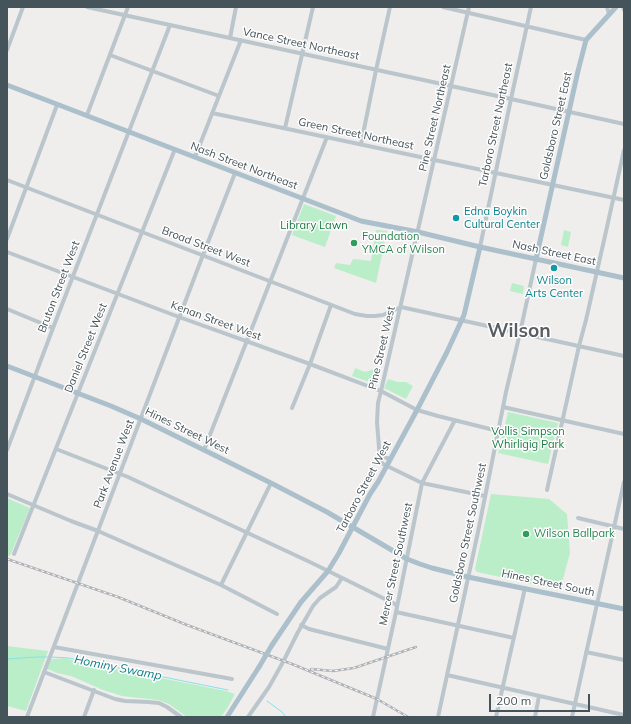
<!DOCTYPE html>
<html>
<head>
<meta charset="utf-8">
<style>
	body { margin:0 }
	#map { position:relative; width:631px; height:724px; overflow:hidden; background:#f0eded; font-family:Mulish,sans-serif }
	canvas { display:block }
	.frame { position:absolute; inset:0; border:8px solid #45535a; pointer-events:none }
	.scale { position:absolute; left:489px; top:694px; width:101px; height:18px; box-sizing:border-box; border:2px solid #45535a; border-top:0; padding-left:5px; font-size:12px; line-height:14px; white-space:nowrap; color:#45535a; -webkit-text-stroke:3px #fff; paint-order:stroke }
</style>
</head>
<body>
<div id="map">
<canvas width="631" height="724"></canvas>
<div class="frame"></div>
<div class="scale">200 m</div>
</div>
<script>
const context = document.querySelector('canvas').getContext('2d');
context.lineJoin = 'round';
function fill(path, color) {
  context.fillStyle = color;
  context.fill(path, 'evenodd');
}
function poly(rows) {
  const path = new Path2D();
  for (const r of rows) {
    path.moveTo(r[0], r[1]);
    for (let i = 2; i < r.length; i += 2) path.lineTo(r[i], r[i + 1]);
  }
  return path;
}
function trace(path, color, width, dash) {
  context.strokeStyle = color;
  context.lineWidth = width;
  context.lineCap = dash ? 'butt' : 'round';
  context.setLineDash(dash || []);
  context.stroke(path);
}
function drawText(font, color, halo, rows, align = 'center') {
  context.font = font + ' Mulish,sans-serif';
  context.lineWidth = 3;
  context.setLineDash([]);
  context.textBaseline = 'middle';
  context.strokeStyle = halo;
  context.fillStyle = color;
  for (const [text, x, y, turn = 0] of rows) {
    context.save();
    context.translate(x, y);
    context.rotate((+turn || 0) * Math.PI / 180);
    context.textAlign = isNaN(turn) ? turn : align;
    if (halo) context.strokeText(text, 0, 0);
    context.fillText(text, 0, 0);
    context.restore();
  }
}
fill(poly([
	[304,204,336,216,325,247,292,235],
	[376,230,387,231,376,283,334,268,336,263,350,265,353,259,371,261],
	[564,230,571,232,568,247,561,245],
	[512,283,524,286,523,294,510,291],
	[381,367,378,381,375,384,352,376,355,368,365,372],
	[388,379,398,382,406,382,413,386,406,399,384,388],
	[508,412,558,423,548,464,498,453],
	[491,494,549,499,567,514,570,553,560,590,477,572,475,569],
	[7,498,30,508,10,556,7,555],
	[7,646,48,651,26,711,7,706],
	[66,658,74,661,186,683,226,691,235,694,228,707,221,717,187,717,169,704,158,700,122,696,103,690,71,676,57,673,45,668,52,659]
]), '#baeec9');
trace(poly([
	[51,657,69,658,228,690],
	[7,659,37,657,48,657],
	[267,701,282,712,286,717]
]), '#87e1eb', 1);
trace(poly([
	[87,7,511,99,624,124],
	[443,7,586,40],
	[469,7,381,391,378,403,377,422,380,460,383,464,422,483,485,496],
	[607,7,609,14],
	[623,7,624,10],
	[230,38,236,7],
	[7,50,23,7],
	[110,55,219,96],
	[212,113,624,200],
	[87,115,128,7],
	[285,128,313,7],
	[361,144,376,70,390,7],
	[195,157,241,40],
	[7,180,355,314,367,316,375,316,383,315,401,307,624,356],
	[7,239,57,105],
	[480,247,511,99,531,7],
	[7,252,179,317,310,364,381,391,417,410,438,416,498,431],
	[7,309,53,328],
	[503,407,624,434],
	[292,408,310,364,331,305],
	[56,449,128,477,312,563,395,604,397,606],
	[7,450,53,328,170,25],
	[204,450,327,137],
	[379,451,384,457,390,459],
	[547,490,579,346,586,320,607,227,624,150],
	[7,494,71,521,98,531,221,585,277,614],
	[578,518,624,529],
	[14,554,175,149],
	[221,585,271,483],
	[396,612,514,638],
	[301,625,309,629,388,649],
	[54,647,232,679],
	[586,652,624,660],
	[44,672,115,699,125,701,148,702,159,703,167,707,181,717],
	[447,675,575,704,624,715],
	[27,717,203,255,235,173],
	[84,717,94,690],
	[248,717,269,687,283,662,298,632,313,606,320,598,336,587,342,578],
	[373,717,396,612,422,483,455,420],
	[438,717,478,532,506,392,520,333,536,259],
	[496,717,525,588],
	[535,717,539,696],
	[572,717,624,482]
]), '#bbc6cc', 4);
trace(poly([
	[7,85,343,214,361,221,418,232,480,247,624,278],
	[536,259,578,71,586,40,616,7],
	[7,366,111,406,141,419,271,483,327,512,407,559,420,564,432,568,468,577,624,609],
	[272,645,301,602,328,571,339,553,370,494,378,482,417,410,447,352,464,315,480,247],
	[227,717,259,667]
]), '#acc0cc', 5);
const rail = poly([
	[7,559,118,597,187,625,292,664,377,699,408,717],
	[311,669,333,671,354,668,416,647]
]);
trace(rail, '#afb3b7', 2.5);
trace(rail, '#fff', 1, [3]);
trace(poly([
	[259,667,272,645]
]), '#acc0cc', 5);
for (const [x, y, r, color] of [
	[456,218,4,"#0f9aa8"],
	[354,243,4,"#2e9e5b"],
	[554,268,4,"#0f9aa8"],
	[526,534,4,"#2e9e5b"]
]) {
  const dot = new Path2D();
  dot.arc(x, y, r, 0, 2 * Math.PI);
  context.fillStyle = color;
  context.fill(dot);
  trace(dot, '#fff', 1.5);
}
drawText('11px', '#45535a', '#fff', [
	["Vance Street Northeast",301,44,12],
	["Pine Street Northeast",435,118,-77],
	["Tarboro Street Northeast",496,125,-78],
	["Goldsboro Street East",556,126,-77],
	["Green Street Northeast",356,134,12],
	["Nash Street Northeast",244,166,21],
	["Broad Street West",206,247,21],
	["Nash Street East",554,253,12],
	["Bruton Street West",59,287,-69],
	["Kenan Street West",216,321,20],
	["Daniel Street West",86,348,-68],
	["Pine Street West",382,348,-77],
	["Hines Street West",187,431,26],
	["Park Avenue West",114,464,-69],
	["Tarboro Street West",364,487,-62],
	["Goldsboro Street Southwest",468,533,-78],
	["Mercer Street Southwest",396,564,-78],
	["Hines Street South",548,583,12]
]);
drawText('11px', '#0d838f', '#fff', [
	["Edna Boykin",464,212],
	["Cultural Center",464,225],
	["Wilson",554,281,"center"],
	["Arts Center",554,294,"center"]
], 'left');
drawText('11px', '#177b3e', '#fff', [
	["Library Lawn",314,226],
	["Vollis Simpson",528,432],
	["Whirligig Park",528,445]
]);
drawText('11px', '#27864d', '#fff', [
	["Foundation",362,237],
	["YMCA of Wilson",362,250],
	["Wilson Ballpark",534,534]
], 'left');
drawText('italic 12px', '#0e7c88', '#fff', [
	["Hominy Swamp",118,668,11]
]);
drawText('bold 19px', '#5a5e62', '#fff', [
	["Wilson",519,331]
]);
</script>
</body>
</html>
